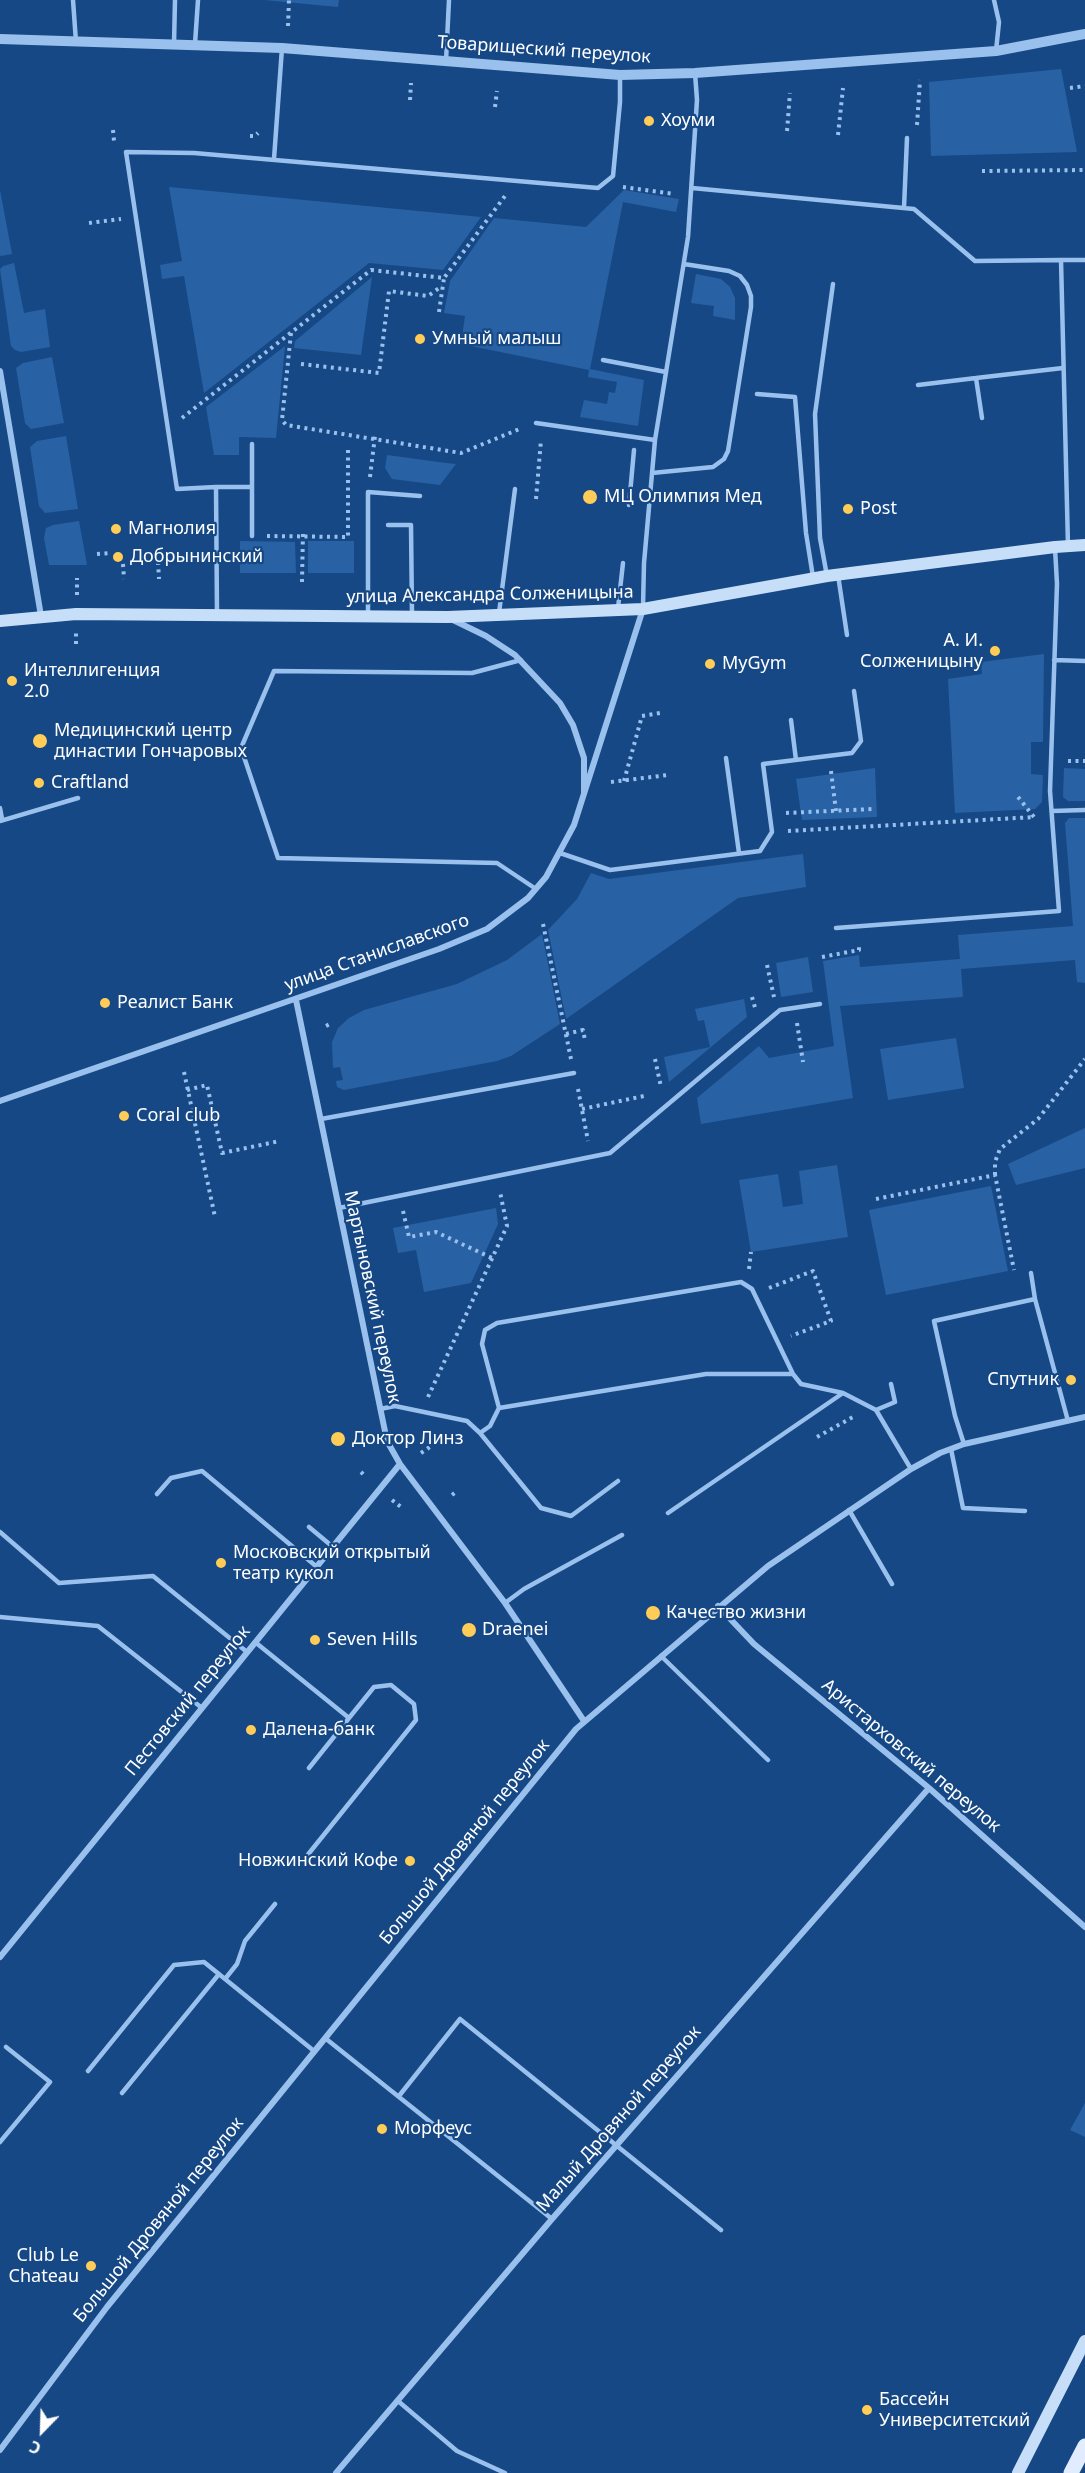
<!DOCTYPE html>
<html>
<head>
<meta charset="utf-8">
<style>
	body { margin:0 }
	#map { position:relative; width:1085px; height:2473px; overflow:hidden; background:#164885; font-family:"Noto Sans",sans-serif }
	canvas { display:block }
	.north { position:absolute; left:12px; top:2401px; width:60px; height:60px; -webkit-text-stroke:4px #164885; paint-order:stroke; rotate:203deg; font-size:16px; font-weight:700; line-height:24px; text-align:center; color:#fff }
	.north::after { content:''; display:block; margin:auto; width:21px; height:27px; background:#fff; clip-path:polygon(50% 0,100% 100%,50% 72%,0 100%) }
</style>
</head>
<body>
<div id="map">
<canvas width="1085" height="2473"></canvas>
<div class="north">С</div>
</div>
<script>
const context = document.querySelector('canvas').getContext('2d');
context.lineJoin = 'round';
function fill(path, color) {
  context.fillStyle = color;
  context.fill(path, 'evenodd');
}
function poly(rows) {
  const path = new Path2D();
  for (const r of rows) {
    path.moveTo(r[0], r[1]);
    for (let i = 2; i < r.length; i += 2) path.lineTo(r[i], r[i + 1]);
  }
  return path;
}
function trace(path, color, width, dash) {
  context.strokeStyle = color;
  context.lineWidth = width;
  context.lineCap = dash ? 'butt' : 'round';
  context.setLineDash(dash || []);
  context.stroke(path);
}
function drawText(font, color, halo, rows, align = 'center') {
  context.font = font + ' "Noto Sans",sans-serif';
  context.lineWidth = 4.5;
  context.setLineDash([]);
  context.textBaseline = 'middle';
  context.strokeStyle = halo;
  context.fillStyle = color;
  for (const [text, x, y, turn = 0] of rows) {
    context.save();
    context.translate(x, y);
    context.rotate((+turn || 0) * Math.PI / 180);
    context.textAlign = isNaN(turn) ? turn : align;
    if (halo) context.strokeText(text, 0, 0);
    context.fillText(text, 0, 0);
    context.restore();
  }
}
fill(poly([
	[264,0,339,0,338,7],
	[1061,69,1077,152,931,156,929,82],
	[169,187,481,217,443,270,369,263,204,393,184,276,162,279,160,265,182,261],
	[0,190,12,254,1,256,0,255],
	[624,190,679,199,676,212,623,202,590,369,644,380,638,426,580,417,584,400,607,404,609,392,615,393,617,382,588,377,589,370,461,344,465,316,444,313,450,281,494,218,586,227],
	[14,263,24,313,45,309,50,347,21,352,15,350,11,346,0,269,3,266],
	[696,274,721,279,730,287,735,298,735,320,713,316,714,306,691,303],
	[372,277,361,355,294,348,295,341],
	[285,346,276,438,239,437,239,455,214,455,206,407],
	[52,357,64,423,31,429,25,423,16,368,23,363],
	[66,436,78,509,45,513,39,506,30,447,37,441],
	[387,455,446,463,456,464,440,485,392,479,385,468],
	[79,521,87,565,49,565,44,538,46,528,53,525],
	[240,541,295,542,296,573,240,573],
	[308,541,354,541,354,573,308,573],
	[1044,654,1043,742,1031,742,1031,774,1043,775,1042,802,1035,809,955,813,948,679,982,674,981,662],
	[875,768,877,817,802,820,796,779],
	[1064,768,1085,769,1085,801,1068,801,1063,797],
	[1069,818,1085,818,1085,983,1077,982,1075,960,961,969,963,997,840,1006,853,1098,701,1124,697,1098,759,1046,769,1058,834,1046,823,961,859,955,860,967,960,959,958,935,1073,926,1065,823],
	[803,854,806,887,738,898,566,1019,548,930,577,899,591,873,609,879],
	[542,934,560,1024,511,1056,497,1061,344,1090,337,1087,336,1081,343,1080,340,1067,333,1068,332,1042,338,1028,349,1018,364,1010,457,984,507,960],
	[808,957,813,992,781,997,776,963],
	[744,999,747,1017,669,1082,664,1057,710,1047,704,1020,698,1021,695,1009],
	[956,1038,964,1088,888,1100,880,1049],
	[1085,1128,1085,1168,1016,1185,1008,1164],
	[837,1165,848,1237,751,1252,739,1180,778,1174,783,1207,803,1204,799,1171],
	[991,1186,1008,1271,886,1295,869,1210],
	[496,1208,498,1224,471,1283,424,1292,416,1250,398,1253,393,1228],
	[1085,2103,1085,2137,1070,2130]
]), '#2862a4');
trace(poly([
	[288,26,289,0],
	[1070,88,1085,86],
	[410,100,411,83],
	[495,107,497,91],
	[917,125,920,80],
	[113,130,114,141],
	[787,131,790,93],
	[838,135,843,88],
	[250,136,255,136,258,133],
	[982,171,1085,170],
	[623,187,675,194],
	[89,223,121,219],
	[439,312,444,278],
	[291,333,282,420,286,425,461,453,522,428],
	[301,364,379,373,389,291,428,296,442,286],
	[182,418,371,270,444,278,505,196],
	[370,477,375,436],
	[536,499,541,440],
	[267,536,348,537,348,447],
	[97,554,110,553],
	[158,562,159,579],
	[123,564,124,579],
	[302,582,303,531],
	[77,595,77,578],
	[76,644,76,633],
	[1068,761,1085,761],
	[831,771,836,811],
	[624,781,642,716,660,713],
	[611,782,668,775],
	[1018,797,1034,817],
	[786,813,873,809],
	[788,831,1035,817],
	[543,924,571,1059],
	[822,957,859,950,859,943],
	[767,965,774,997],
	[752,997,756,1011],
	[797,1023,803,1062],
	[326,1026,332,1023],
	[566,1034,583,1030,585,1040],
	[655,1059,661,1087],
	[184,1072,215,1217],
	[578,1089,588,1141],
	[187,1090,207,1085,222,1153,280,1141],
	[582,1109,644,1096],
	[995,1175,995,1162,1000,1149,1038,1119,1085,1059],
	[876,1199,995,1175,1014,1270],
	[403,1211,409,1237,436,1232,492,1258],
	[749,1269,751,1252],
	[769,1288,813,1271,831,1321,791,1336],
	[428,1397,507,1226,500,1192],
	[817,1437,853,1417],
	[421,1453,447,1435],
	[361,1472,364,1475],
	[452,1495,456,1492],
	[392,1500,401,1507]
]), '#9ac1ed', 4, [3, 4.5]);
trace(poly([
	[73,0,76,42],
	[994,0,999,22,996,51],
	[174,44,175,0],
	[195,44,198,0],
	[446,61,449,0],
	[274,159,282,48],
	[692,188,914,209,975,261,1061,260,1068,546],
	[904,208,907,138],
	[1061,260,1085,260],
	[603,360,666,372],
	[918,385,976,378],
	[757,394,795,397,806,533,813,577],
	[982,418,976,378,1063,368],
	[536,423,655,440],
	[252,444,252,536],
	[652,473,713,467,724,459,728,451,751,307,751,296,747,285,740,276,729,271,684,264],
	[216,487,252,487],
	[629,505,634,450],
	[388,525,411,525,412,615],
	[838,575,847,635],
	[827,576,820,538,815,414,833,284],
	[643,607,644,563,655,440,688,237,697,100,695,73],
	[618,608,623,563],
	[217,613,216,487,177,489,126,152,194,153,598,188,613,176,620,102,620,75],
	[499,613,515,489],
	[368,614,368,492,420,496],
	[521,660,472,673,274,671,241,748,278,858,497,863,536,889],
	[1054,660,1085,661],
	[791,720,796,760],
	[726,758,739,853],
	[0,808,2,819],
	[1052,811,1085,810],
	[0,821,78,798],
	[560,853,610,870,760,851,772,832,763,764,852,753,861,741,854,691],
	[836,928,1059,911,1050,791,1057,584,1055,548],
	[321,1119,574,1073],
	[339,1208,610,1153,780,1010,820,1004],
	[1031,1273,1035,1299,1068,1421],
	[793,1374,801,1384,843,1393,876,1410,911,1469],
	[380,1409,395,1406,467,1421,480,1433,541,1508,571,1516,618,1481],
	[876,1410,895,1402,891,1384],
	[480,1433,490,1426,499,1408,482,1344,485,1330,497,1323,741,1282,752,1289,793,1374,706,1374,499,1408],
	[964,1444,955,1416,934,1321,1035,1299],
	[951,1449,963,1508,1025,1511],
	[157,1494,171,1478,202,1471,317,1567],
	[849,1510,892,1584],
	[668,1513,843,1393],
	[309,1527,333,1547],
	[0,1532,59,1583,153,1576,247,1652],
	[505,1603,524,1589,622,1535],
	[0,1617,98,1626,202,1708],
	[255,1642,349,1718,374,1687,391,1685,414,1704,416,1720,306,1857],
	[661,1656,768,1760],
	[309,1768,349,1718],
	[225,1979,237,1964,245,1941,275,1904],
	[325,2038,552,2219],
	[88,2071,174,1965,204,1962,314,2051],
	[122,2093,219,1974],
	[399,2096,460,2019,721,2230],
	[0,2142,50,2082,6,2047],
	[398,2401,457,2451,505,2473]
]), '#9ac1ed', 4.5);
trace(poly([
	[0,371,41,616],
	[453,620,486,636,515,655,560,703,573,725,584,758,584,793],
	[296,1000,387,1441,400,1464,505,1603,584,1721],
	[0,1101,439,949,487,929,528,898,546,877,574,825,643,609],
	[718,1606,754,1644,929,1788,1085,1927],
	[0,1957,400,1464],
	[0,2450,107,2307,576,1729,768,1566,911,1469,940,1453,964,1444,1085,1417],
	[336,2473,552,2219,929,1788]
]), '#9ac1ed', 6);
trace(poly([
	[0,39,282,48,620,75,695,73,996,51,1085,34]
]), '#9ac1ed', 10);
trace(poly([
	[0,621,76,614,448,617,643,609,827,576,1055,547,1085,545],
	[1018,2473,1085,2341]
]), '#c7def9', 12);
trace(poly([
	[1071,2473,1085,2446]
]), '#e1edff', 15);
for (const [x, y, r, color] of [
	[649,121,6,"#ffcc57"],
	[420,339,6,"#ffcc57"],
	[590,497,8,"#ffcc57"],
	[848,509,6,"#ffcc57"],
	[116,529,6,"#ffcc57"],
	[118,557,6,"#ffcc57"],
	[995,651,6,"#ffcc57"],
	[710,664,6,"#ffcc57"],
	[12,681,6,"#ffcc57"],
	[40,741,8,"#ffcc57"],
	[39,783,6,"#ffcc57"],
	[105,1003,6,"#ffcc57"],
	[124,1116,6,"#ffcc57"],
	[1071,1380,6,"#ffcc57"],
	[338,1439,8,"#ffcc57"],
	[221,1563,6,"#ffcc57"],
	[653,1613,8,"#ffcc57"],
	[469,1630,8,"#ffcc57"],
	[315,1640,6,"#ffcc57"],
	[251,1730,6,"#ffcc57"],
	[410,1861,6,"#ffcc57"],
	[382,2129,6,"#ffcc57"],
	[91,2266,6,"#ffcc57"],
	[867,2410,6,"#ffcc57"]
]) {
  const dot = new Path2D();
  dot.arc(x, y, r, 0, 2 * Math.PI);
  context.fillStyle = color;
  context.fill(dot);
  trace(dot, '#164885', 2);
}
drawText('18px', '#fff', '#164885', [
	["Товарищеский переулок",544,50,4],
	["улица Александра Солженицына",490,595,-1],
	["улица Станиславского",377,953,-20],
	["Мартыновский переулок",372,1297,78],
	["Пестовский переулок",188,1701,-51],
	["Аристарховский переулок",911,1756,40],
	["Большой Дровяной переулок",465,1842,-51],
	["Малый Дровяной переулок",619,2119,-49],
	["Большой Дровяной переулок",159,2220,-51]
]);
drawText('18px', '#fff', '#164885', [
	["Хоуми",661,121],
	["Умный малыш",432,339],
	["МЦ Олимпия Мед",604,497],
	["Post",860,509],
	["Магнолия",128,529],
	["Добрынинский",130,557],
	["А. И.",983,641,"right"],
	["Солженицыну",983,662,"right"],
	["MyGym",722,664],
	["Интеллигенция",24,671],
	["2.0",24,692],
	["Медицинский центр",54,731],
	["династии Гончаровых",54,752],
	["Craftland",51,783],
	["Реалист Банк",117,1003],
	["Coral club",136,1116],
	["Спутник",1059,1380,"right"],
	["Доктор Линз",352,1439],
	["Московский открытый",233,1553],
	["театр кукол",233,1574],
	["Качество жизни",666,1613],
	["Draenei",482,1630],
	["Seven Hills",327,1640],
	["Далена-банк",263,1730],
	["Новжинский Кофе",398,1861,"right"],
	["Морфеус",394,2129],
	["Club Le",79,2256,"right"],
	["Chateau",79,2277,"right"],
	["Бассейн",879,2400],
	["Университетский",879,2421]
], 'left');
</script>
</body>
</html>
